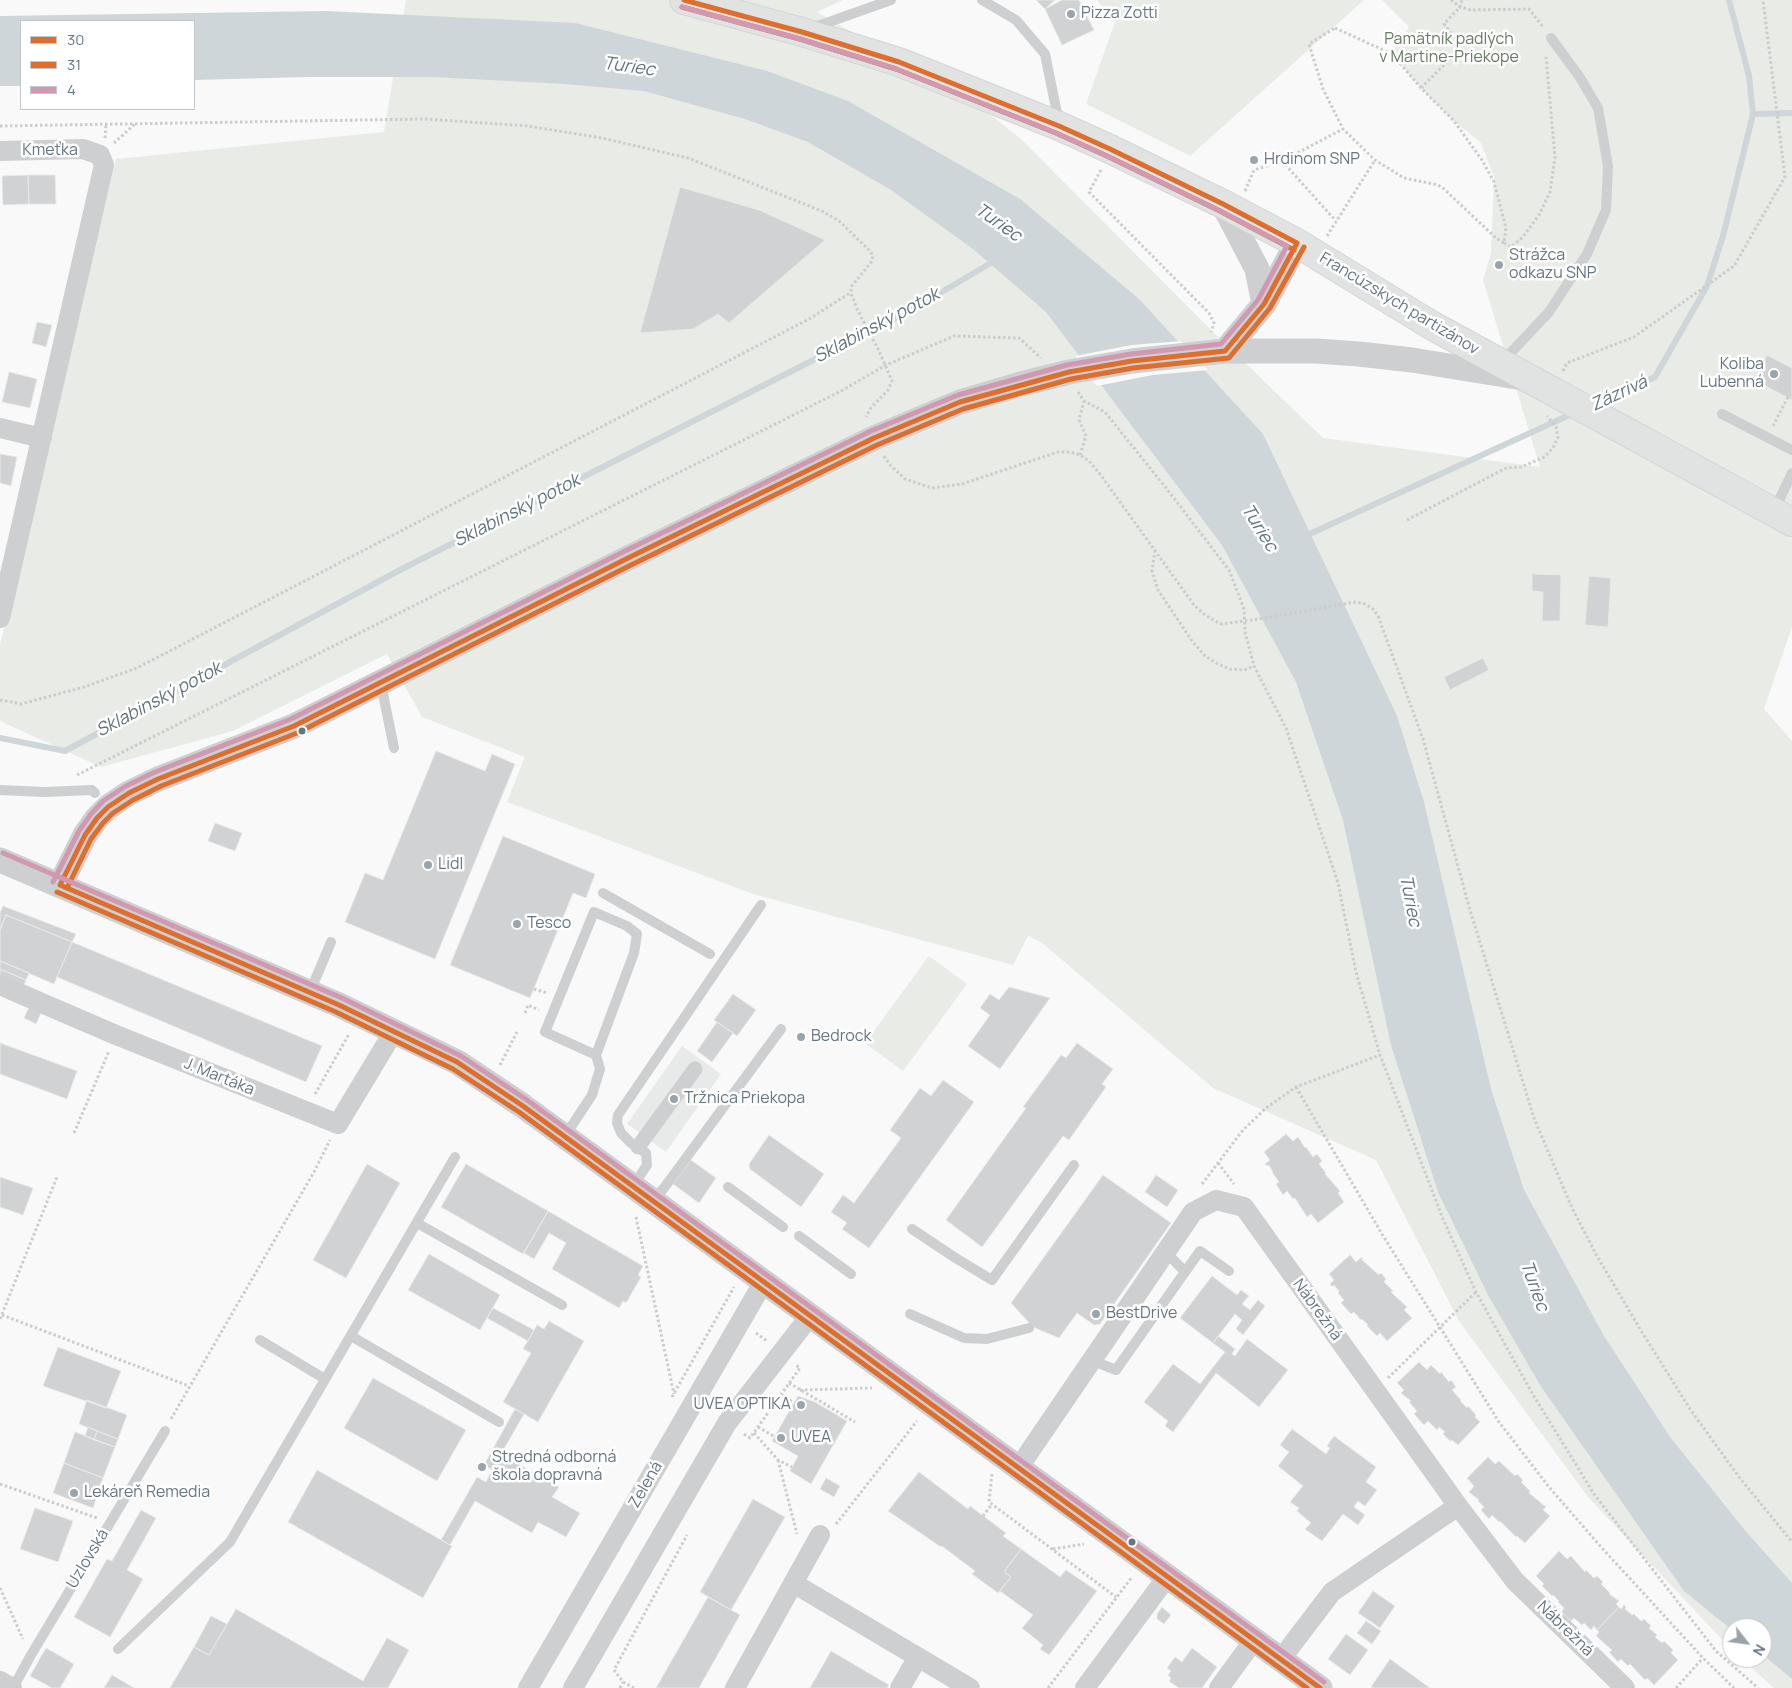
<!DOCTYPE html>
<html>
<head>
<meta charset="utf-8">
<style>
	body { margin:0 }
	#map { position:relative; width:1792px; height:1688px; overflow:hidden; background:#f9f9f9; font-family:Manrope,sans-serif }
	canvas { display:block }
	.legend { position:absolute; left:20px; top:20px; width:175px; height:90px; box-sizing:border-box; background:#fff; border:1px solid #c1c8cd; margin:0; padding:6px 9px; list-style:none; font-size:15px; color:#657683 }
	.legend li { display:flex; align-items:center; gap:10px; height:25px }
	.legend b { width:25px; border:1px solid #c1c8cd }
	.north { position:absolute; left:1722px; top:1618px; width:50px; height:50px; box-sizing:border-box; background:#fff; border:1px solid #c1c8cd; border-radius:50%; rotate:120deg; font-size:14px; font-weight:700; line-height:20px; text-align:center; color:#657683 }
	.north::after { content:''; display:block; margin:auto; width:18px; height:22px; background:#99a4ac; clip-path:polygon(50% 0,100% 100%,50% 72%,0 100%) }
</style>
</head>
<body>
<div id="map">
<canvas width="1792" height="1688"></canvas>
<ul class="legend">
<li><b style="height:6px;background:#dd6e2d"></b>30</li>
<li><b style="height:6px;background:#dd6e2d"></b>31</li>
<li><b style="height:6px;background:#d199b1"></b>4</li>
</ul>
<div class="north">N</div>
</div>
<script>
const context = document.querySelector('canvas').getContext('2d');
context.lineJoin = 'round';
function fill(path, color) {
  context.fillStyle = color;
  context.fill(path, 'evenodd');
}
function poly(rows) {
  const path = new Path2D();
  for (const r of rows) {
    path.moveTo(r[0], r[1]);
    for (let i = 2; i < r.length; i += 2) path.lineTo(r[i], r[i + 1]);
  }
  return path;
}
function trace(path, color, width, dash) {
  context.strokeStyle = color;
  context.lineWidth = width;
  context.lineCap = dash ? 'butt' : 'round';
  context.setLineDash(dash || []);
  context.stroke(path);
}
function drawText(font, color, halo, rows, align = 'center') {
  context.font = font + ' Manrope,sans-serif';
  context.lineWidth = 5;
  context.setLineDash([]);
  context.textBaseline = 'middle';
  context.strokeStyle = halo;
  context.fillStyle = color;
  for (const [text, x, y, turn = 0] of rows) {
    context.save();
    context.translate(x, y);
    context.rotate((+turn || 0) * Math.PI / 180);
    context.textAlign = isNaN(turn) ? turn : align;
    if (halo) context.strokeText(text, 0, 0);
    context.fillText(text, 0, 0);
    context.restore();
  }
}
fill(poly([
	[682,1046,721,1074,666,1152,627,1124]
]), '#e8e9e9');
fill(poly([
	[406,0,843,0,817,12,975,103,1021,139,1208,327,1323,438,1540,467,1483,280,1491,253,1494,177,1481,143,1454,121,1421,88,1392,54,1409,27,1382,0,1792,0,1792,627,1764,709,1792,741,1792,1688,1774,1688,1740,1658,1762,1658,1762,1628,1732,1628,1732,1650,1588,1497,1459,1321,1376,1160,1213,1088,1041,942,1028,936,1013,965,753,894,507,802,525,757,422,717,387,654,233,731,101,767,0,721,0,645,116,159,384,132],
	[1097,0,1364,0,1190,156,1086,104,1115,22],
	[929,956,967,984,903,1071,865,1043]
]), '#e8ebe6');
fill(poly([
	[326,11,575,23,767,71,848,101,1020,199,1139,299,1263,434,1397,716,1424,802,1491,1089,1524,1190,1604,1336,1670,1437,1748,1534,1792,1583,1792,1679,1762,1654,1762,1628,1732,1628,1732,1630,1684,1591,1540,1385,1488,1295,1438,1192,1391,1045,1343,820,1296,682,1222,545,1046,312,973,249,891,190,808,142,745,119,644,91,565,84,433,77,308,77,194,80,194,21,21,21,21,86,0,86,0,16]
]), '#ced6d9');
fill(poly([
	[1181,341,1208,370,1153,375,1097,386,1075,356,1132,345]
]), '#f9f9f9');
trace(poly([
	[1753,114,1792,113],
	[1592,405,1655,377,1707,286,1723,236,1753,114,1749,76,1729,0],
	[1303,537,1576,412],
	[0,738,65,751,400,570,906,313,996,260]
]), '#ced6d9', 6);
const building = poly([
	[1036,0,1055,0,1045,9,1036,0],
	[1062,0,1079,0,1094,30,1062,45,1045,9,1062,0],
	[28,175,29,204,3,205,2,176,28,175],
	[28,175,55,175,56,204,29,204,28,175],
	[680,187,759,210,825,240,729,323,718,314,693,329,640,333,680,187],
	[37,322,52,325,46,347,32,343,37,322],
	[1767,355,1792,368,1792,400,1754,380,1767,355],
	[9,372,37,379,30,408,2,402,9,372],
	[0,454,17,457,11,486,0,483,0,454],
	[1532,574,1561,575,1560,621,1542,621,1543,592,1532,591,1532,574],
	[1589,576,1611,578,1608,627,1585,625,1589,576],
	[1483,658,1489,670,1450,690,1444,677,1483,658],
	[436,751,485,771,492,754,515,764,435,959,345,922,365,873,383,880,436,751],
	[215,823,242,833,235,851,208,841,215,823],
	[503,836,595,874,586,898,573,893,530,998,450,965,503,836],
	[3,906,76,934,72,942,6,915,0,930,0,913,3,906],
	[6,915,72,942,54,984,0,961,0,930,6,915],
	[72,942,322,1046,306,1082,57,977,72,942],
	[0,961,29,973,26,980,0,969,0,961],
	[0,969,26,980,23,988,0,978,0,969],
	[1009,987,1050,998,1000,1069,968,1046,990,1015,980,1008,990,994,999,1000,1009,987],
	[733,994,756,1010,737,1036,714,1020,733,994],
	[29,1007,41,1013,36,1024,24,1018,29,1007],
	[717,1022,733,1033,712,1062,697,1051,717,1022],
	[0,1043,77,1071,67,1099,0,1074,0,1043],
	[1077,1043,1113,1069,1102,1084,1106,1087,1069,1140,1063,1136,982,1247,946,1220,1026,1108,1023,1107,1061,1055,1066,1058,1077,1043],
	[943,1080,974,1102,869,1248,842,1229,847,1223,831,1212,843,1195,854,1203,901,1138,890,1130,920,1088,931,1096,943,1080],
	[1286,1134,1293,1141,1298,1137,1305,1148,1306,1147,1313,1157,1317,1154,1322,1161,1319,1164,1326,1173,1325,1174,1340,1191,1338,1193,1344,1202,1318,1223,1311,1214,1307,1217,1295,1198,1293,1199,1287,1191,1283,1195,1276,1184,1279,1182,1272,1172,1273,1172,1269,1165,1267,1166,1265,1164,1270,1160,1264,1152,1286,1134],
	[769,1135,824,1174,801,1207,750,1169,749,1164,769,1135],
	[691,1160,716,1178,699,1203,673,1184,691,1160],
	[367,1164,400,1183,346,1278,313,1260,367,1164],
	[466,1164,548,1211,523,1254,441,1207,466,1164],
	[1103,1175,1171,1223,1100,1324,1094,1325,1077,1313,1059,1338,1033,1327,1011,1303,1103,1175],
	[1156,1175,1178,1190,1167,1207,1145,1192,1156,1175],
	[0,1177,33,1188,23,1215,0,1207,0,1177],
	[548,1211,643,1266,638,1275,641,1277,626,1303,623,1301,619,1308,552,1269,566,1243,549,1233,534,1259,524,1253,548,1211],
	[429,1254,500,1295,480,1330,408,1290,429,1254],
	[1350,1255,1356,1262,1362,1257,1362,1260,1379,1275,1381,1273,1386,1279,1384,1282,1393,1291,1391,1292,1407,1307,1404,1310,1412,1318,1387,1341,1380,1333,1377,1336,1367,1326,1368,1325,1362,1319,1361,1320,1354,1312,1351,1314,1341,1303,1344,1300,1338,1293,1339,1291,1334,1285,1332,1287,1330,1284,1334,1280,1329,1274,1350,1255],
	[1212,1276,1237,1295,1241,1290,1249,1296,1242,1304,1250,1310,1258,1300,1265,1306,1243,1335,1236,1329,1242,1320,1235,1314,1213,1343,1180,1318,1212,1276],
	[493,1308,534,1330,528,1341,487,1318,493,1308],
	[549,1321,584,1341,538,1422,503,1402,531,1353,523,1349,537,1325,544,1329,549,1321],
	[1218,1336,1235,1349,1232,1354,1235,1356,1247,1339,1288,1370,1259,1407,1216,1373,1173,1432,1165,1426,1168,1421,1144,1402,1173,1364,1200,1384,1225,1352,1213,1343,1218,1336],
	[58,1347,121,1371,106,1408,43,1386,58,1347],
	[1419,1362,1427,1370,1431,1365,1440,1374,1441,1372,1449,1382,1451,1380,1456,1387,1452,1390,1461,1400,1460,1401,1467,1408,1468,1406,1476,1415,1475,1417,1480,1422,1458,1445,1452,1440,1450,1441,1443,1434,1445,1432,1439,1427,1437,1430,1428,1421,1424,1425,1414,1414,1417,1411,1409,1402,1411,1401,1401,1393,1404,1390,1397,1383,1419,1362],
	[373,1378,466,1430,437,1481,344,1428,373,1378],
	[798,1396,815,1402,847,1421,811,1484,790,1471,798,1456,772,1441,798,1396],
	[87,1400,127,1415,118,1439,79,1424,87,1400],
	[515,1409,524,1414,501,1454,559,1487,552,1497,580,1513,566,1537,538,1522,532,1533,475,1501,450,1545,441,1540,477,1477,486,1482,492,1470,484,1465,515,1409],
	[88,1427,97,1431,94,1440,85,1436,88,1427],
	[1292,1429,1326,1454,1330,1448,1327,1446,1334,1436,1376,1467,1366,1482,1377,1490,1365,1506,1358,1501,1354,1507,1365,1515,1358,1525,1343,1514,1322,1541,1305,1529,1311,1523,1297,1511,1299,1508,1290,1502,1303,1486,1278,1466,1289,1452,1280,1445,1292,1429],
	[97,1431,118,1439,115,1447,94,1440,97,1431],
	[75,1432,115,1447,103,1478,64,1463,75,1432],
	[1488,1457,1495,1464,1499,1461,1515,1476,1517,1474,1523,1480,1521,1482,1530,1491,1529,1493,1546,1507,1543,1510,1550,1516,1525,1543,1517,1536,1516,1537,1500,1521,1499,1522,1492,1515,1489,1519,1481,1510,1484,1507,1478,1501,1479,1500,1469,1492,1474,1486,1467,1478,1488,1457],
	[64,1463,103,1478,93,1508,53,1493,64,1463],
	[317,1470,452,1546,423,1598,288,1522,317,1470],
	[919,1472,968,1509,970,1506,1006,1533,1003,1536,1021,1549,1004,1572,1011,1577,998,1593,972,1574,975,1571,942,1546,941,1547,888,1511,919,1472],
	[826,1478,840,1486,834,1497,820,1489,826,1478],
	[753,1499,785,1517,731,1610,700,1592,753,1499],
	[35,1508,73,1521,58,1562,20,1549,35,1508],
	[141,1510,156,1518,127,1570,143,1579,110,1637,74,1617,107,1559,112,1561,141,1510],
	[1021,1549,1060,1577,1066,1570,1097,1591,1049,1655,1040,1649,1043,1645,1022,1628,1033,1615,1000,1591,1011,1577,1004,1572,1021,1549],
	[1559,1551,1567,1559,1571,1556,1585,1572,1586,1570,1594,1578,1597,1576,1603,1582,1601,1584,1610,1593,1609,1594,1619,1601,1616,1604,1619,1607,1597,1630,1594,1626,1591,1630,1584,1623,1582,1625,1574,1618,1571,1621,1562,1612,1564,1608,1558,1602,1559,1601,1553,1595,1552,1596,1542,1586,1544,1584,1536,1576,1559,1551],
	[1373,1591,1395,1606,1380,1628,1358,1613,1373,1591],
	[708,1597,740,1615,700,1686,699,1688,656,1688,708,1597],
	[1624,1605,1626,1607,1625,1609,1632,1615,1634,1614,1641,1621,1644,1619,1651,1626,1649,1628,1657,1635,1655,1637,1662,1643,1664,1641,1673,1650,1671,1653,1678,1660,1654,1685,1647,1678,1645,1680,1630,1664,1628,1666,1621,1659,1618,1662,1609,1652,1612,1650,1596,1636,1599,1632,1597,1630,1619,1607,1621,1609,1624,1605],
	[1162,1607,1171,1615,1164,1624,1157,1619,1157,1614,1162,1607],
	[236,1609,363,1681,387,1638,409,1650,388,1688,170,1688,194,1647,209,1655,236,1609],
	[211,1616,227,1624,209,1655,194,1647,211,1616],
	[1366,1621,1381,1631,1372,1644,1357,1633,1366,1621],
	[1346,1634,1368,1650,1350,1675,1328,1659,1346,1634],
	[46,1648,74,1664,60,1688,52,1688,30,1676,46,1648],
	[1192,1648,1217,1667,1202,1688,1179,1688,1169,1681,1171,1678,1168,1675,1171,1671,1167,1668,1175,1657,1182,1662,1192,1648],
	[831,1651,889,1685,887,1688,810,1688,831,1651],
	[1390,1659,1430,1688,1373,1688,1371,1687,1390,1659],
	[112,1675,134,1688,104,1688,112,1675]
]);
fill(building, '#d0d2d3');
trace(building, '#e8e8e8', 1);
const primary = poly([
	[684,0,802,32,899,62,1059,126,1110,149,1223,204,1297,243,1431,325,1792,522]
]);
trace(primary, '#d5d6d7', 30);
trace(poly([
	[1451,0,1460,7,1470,10,1529,9,1543,27],
	[1335,28,1392,54,1421,88,1454,121,1482,160,1494,182,1506,228,1504,243,1496,238,1444,189,1438,185,1404,178,1375,160,1343,129,1323,89,1309,44,1335,28],
	[1421,88,1462,47,1444,24,1460,7,1462,0],
	[0,126,425,119,528,126,602,138,688,158,822,211,839,221,869,250,873,255,872,261,851,287,851,293,857,309,879,351,892,381,888,390,870,409,866,417],
	[105,138,106,124],
	[114,143,135,124],
	[1282,161,1336,221],
	[1101,170,1089,192,1209,313,1214,323,1211,332],
	[1245,191,1254,170,1282,161,1343,129],
	[1327,236,1375,160],
	[1504,243,1511,247,1523,237,1539,215,1550,192,1555,157,1546,57],
	[1563,371,1567,363,1634,337,1734,266,1785,177,1763,0],
	[1078,392,1084,401,1105,412,1170,493,1229,570,1244,609,1245,632,1254,666,1286,728,1338,883,1356,972,1380,1055,1443,1219,1476,1292,1532,1393,1594,1494,1716,1651,1758,1688],
	[1773,426,1788,397],
	[1080,455,1086,436,1079,420,1084,401],
	[884,456,891,466,905,479,932,488,962,484,1058,452,1070,452,1080,455,1089,461,1100,474,1194,605,1205,615,1217,622,1222,624,1252,620,1356,602,1365,604,1373,609,1378,616,1423,739,1470,910,1534,1118,1572,1208,1597,1256,1640,1329,1690,1409,1739,1477,1792,1542],
	[1407,520,1506,468,1521,467,1544,457,1553,448,1558,437,1556,427,1547,416],
	[1155,550,1152,571,1158,590,1192,641,1205,656,1218,664,1230,669,1244,670,1254,666],
	[0,700,21,704,84,687,137,668,809,319,850,293],
	[77,775,841,391,886,365,954,336,1019,338,1041,358],
	[534,989,547,993],
	[525,1013,528,1005,539,1010],
	[500,1065,517,1032],
	[1296,1087,1382,1234,1499,1422,1549,1487,1601,1547,1703,1658,1734,1688],
	[315,1094,349,1034],
	[74,1133,109,1051],
	[1218,1163,1234,1184],
	[1202,1184,1243,1130,1266,1108,1296,1087,1380,1055],
	[636,1217,674,1394],
	[2,1315,189,1386],
	[0,1319,57,1177],
	[756,1333,767,1341],
	[1388,1378,1476,1292],
	[789,1383,855,1422],
	[800,1390,872,1388],
	[781,1395,794,1403],
	[672,1397,734,1287],
	[171,1419,314,1172,330,1140],
	[758,1427,775,1437],
	[754,1433,778,1460,792,1467],
	[744,1434,750,1438,800,1368,796,1365],
	[778,1460,797,1534],
	[992,1474,989,1502,1116,1597],
	[0,1484,97,1518],
	[983,1516,992,1504],
	[836,1524,917,1421],
	[1053,1549,1084,1544],
	[0,1588,23,1639],
	[620,1688,623,1682],
	[634,1688,623,1682,614,1670,687,1535],
	[1048,1688,1132,1577],
	[1676,1688,1703,1658]
]), '#cbcccd', 3, [2.5, 2.5]);
trace(poly([
	[982,0,1016,20,1045,54,1059,123],
	[812,28,891,0],
	[1503,361,1549,312,1587,254,1606,210,1608,166,1598,108,1579,76,1551,38],
	[1722,414,1792,450],
	[1774,511,1792,473],
	[381,684,394,748],
	[0,790,45,792,92,790,95,793],
	[603,893,710,954],
	[310,992,331,942],
	[565,1136,592,1095,600,1069,596,1055,634,953,637,934,627,926,594,912,545,1032,596,1055],
	[633,1186,647,1165,646,1153,631,1143,621,1133,617,1123,618,1115,761,905],
	[728,1187,783,1227],
	[653,1200,664,1188,781,1029],
	[417,1223,562,1305],
	[912,1229,954,1257,992,1280,1074,1165],
	[799,1236,851,1274],
	[1185,1272,1200,1251,1229,1271],
	[910,1314,964,1338,987,1339,1029,1328],
	[351,1336,499,1422],
	[260,1340,325,1379],
	[1091,1360,1116,1370,1185,1272,1165,1251],
	[118,1649,230,1542,455,1157],
	[13,1688,31,1655,165,1431]
]), '#cecfd0', 10);
trace(poly([
	[638,1147,695,1069]
]), '#cecfd0', 15);
trace(poly([
	[0,151,83,149,100,155,104,165,0,618],
	[0,428,42,438],
	[0,985,116,1035,338,1124,394,1031],
	[1019,1467,1193,1212,1216,1200,1244,1207,1458,1506,1515,1581,1625,1688],
	[793,1583,970,1688],
	[1281,1659,1332,1592,1458,1506],
	[0,1681,12,1688],
	[528,1688,763,1283],
	[573,1688,727,1423,810,1316],
	[735,1688,820,1535],
	[900,1688,918,1657],
	[1085,1688,1167,1577],
	[1219,1688,1254,1640]
]), '#cecfd0', 20);
trace(poly([
	[1223,204,1257,269,1264,304],
	[1225,351,1264,304,1297,243],
	[0,860,339,1005,457,1062,523,1106,1320,1688],
	[60,885,85,835,97,818,108,807,129,793,158,779,294,726,626,559,874,438,960,402,1021,384,1069,372,1132,361,1225,351,1316,351,1359,354,1412,360,1523,378]
]), '#cecfd0', 25);
trace(primary, '#e1e2e2', 28);
trace(poly([
	[684,0,802,32,899,62,1059,126,1110,149,1223,204,1297,243],
	[60,885,339,1005,457,1062,523,1106,1320,1688],
	[60,885,85,835,97,818,108,807,129,793,158,779,294,726,626,559,874,438,960,402,1069,372,1132,361,1225,351,1264,304,1297,243]
]), '#dd6e2d', 5);
trace(poly([
	[682,7,800,39,896,69,1056,133,1107,156,1220,211,1294,250],
	[67,888,91,839,103,823,113,813,133,800,161,786,297,733,629,566,877,445,963,409,1071,379,1133,368,1229,358,1270,308,1304,247],
	[57,892,336,1012,453,1069,519,1112,1307,1688]
]), '#dd6e2d', 5);
trace(poly([
	[3,853,342,998,461,1056,527,1100,1324,1682],
	[53,882,79,831,91,814,103,801,126,786,155,772,291,719,623,552,871,431,958,395,1067,365,1131,354,1221,344,1258,300,1287,246,1220,211,1107,156,1056,133,896,69,800,39,682,7]
]), '#d199b1', 5);
for (const [x, y, r, color] of [
	[1071,14,5,"#99a4ac"],
	[1254,160,5,"#99a4ac"],
	[1499,265,5,"#99a4ac"],
	[1774,374,5,"#99a4ac"],
	[302,731,4.5,"#657683"],
	[428,865,5,"#99a4ac"],
	[517,924,5,"#99a4ac"],
	[801,1037,5,"#99a4ac"],
	[674,1099,5,"#99a4ac"],
	[1096,1314,5,"#99a4ac"],
	[801,1405,5,"#99a4ac"],
	[781,1438,5,"#99a4ac"],
	[482,1467,5,"#99a4ac"],
	[74,1493,5,"#99a4ac"],
	[1132,1542,4.5,"#657683"]
]) {
  const dot = new Path2D();
  dot.arc(x, y, r, 0, 2 * Math.PI);
  context.fillStyle = color;
  context.fill(dot);
  trace(dot, '#fff', 2);
}
drawText('16px', '#657683', '#fff', [
	["Pizza Zotti",1081,14],
	["Hrdinom SNP",1264,160],
	["Strážca",1509,256],
	["odkazu SNP",1509,274],
	["Koliba",1764,365,"right"],
	["Lubenná",1764,383,"right"],
	["Lidl",438,865],
	["Tesco",527,924],
	["Bedrock",811,1037],
	["Tržnica Priekopa",684,1099],
	["BestDrive",1106,1314],
	["UVEA OPTIKA",791,1405,"right"],
	["UVEA",791,1438],
	["Stredná odborná",492,1458],
	["škola dopravná",492,1476],
	["Lekáreň Remedia",84,1493]
], 'left');
drawText('16px', '#687a64', '#fff', [
	["Pamätník padlých",1449,40],
	["v Martine-Priekope",1449,58]
]);
drawText('16px', '#657683', '#fff', [
	["Kmeťka",50,151],
	["Francúzskych partizánov",1399,304,31],
	["J. Martáka",219,1077,22],
	["Nábrežná",1317,1310,54],
	["Zelená",646,1485,-60],
	["Uzlovská",88,1559,-59],
	["Nábrežná",1565,1629,44]
]);
drawText('italic 18px', '#60757c', '#fff', [
	["Turiec",629,67,8],
	["Turiec",998,223,35],
	["Sklabinský potok",877,326,-28],
	["Zázrivá",1619,394,-25],
	["Sklabinský potok",517,511,-27],
	["Turiec",1259,528,58],
	["Sklabinský potok",159,700,-28],
	["Turiec",1410,901,79],
	["Turiec",1534,1286,70]
]);
</script>
</body>
</html>
